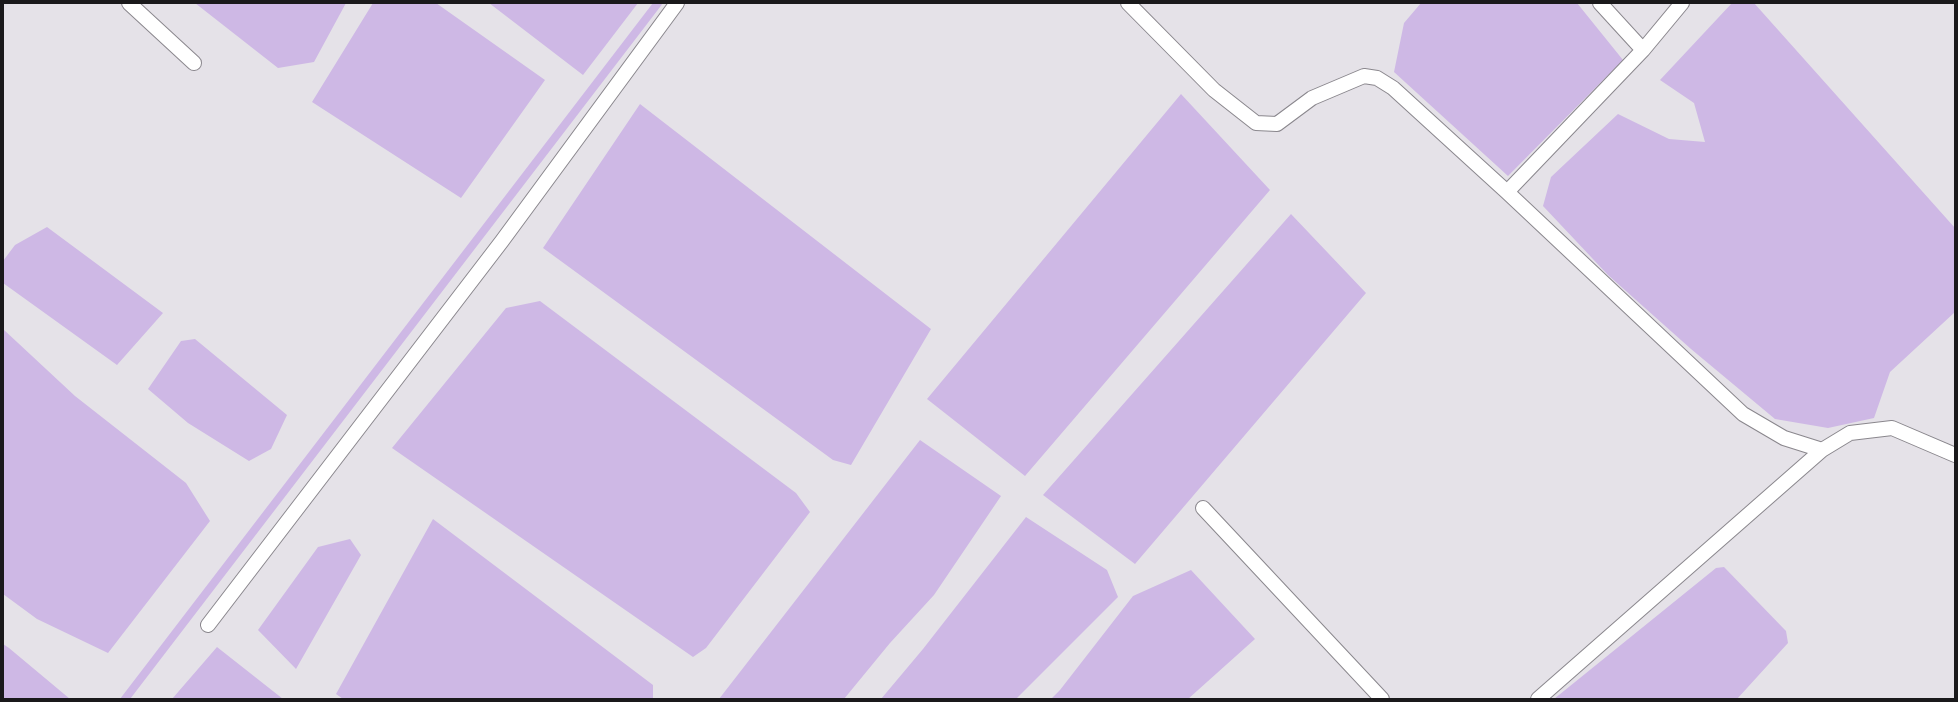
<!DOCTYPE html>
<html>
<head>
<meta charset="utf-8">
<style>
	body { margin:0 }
	#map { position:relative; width:1958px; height:702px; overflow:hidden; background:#e5e2e8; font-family:Manrope,sans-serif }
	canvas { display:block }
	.frame { position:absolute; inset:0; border:4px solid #1a191b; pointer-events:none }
</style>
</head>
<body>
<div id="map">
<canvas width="1958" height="702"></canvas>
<div class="frame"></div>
</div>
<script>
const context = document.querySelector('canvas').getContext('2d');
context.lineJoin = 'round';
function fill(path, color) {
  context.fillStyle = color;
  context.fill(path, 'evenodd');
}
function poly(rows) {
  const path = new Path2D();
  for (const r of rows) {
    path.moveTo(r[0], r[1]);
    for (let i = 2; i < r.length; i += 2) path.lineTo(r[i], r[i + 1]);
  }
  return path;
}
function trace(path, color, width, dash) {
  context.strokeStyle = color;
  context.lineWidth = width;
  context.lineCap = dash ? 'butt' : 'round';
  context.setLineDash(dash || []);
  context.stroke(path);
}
fill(poly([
	[195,3,346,3,314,62,278,68],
	[373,3,436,3,545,80,461,198,312,102],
	[489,3,638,3,583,75],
	[1421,3,1577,3,1623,60,1508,176,1394,72,1404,23],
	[1732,3,1754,3,1955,228,1955,312,1890,372,1874,418,1828,428,1775,419,1691,349,1608,275,1543,206,1551,177,1618,114,1669,139,1705,142,1694,103,1660,80],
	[1181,94,1270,190,1025,476,927,399],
	[640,104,931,329,851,465,833,460,543,248],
	[1291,214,1366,293,1135,564,1043,495],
	[47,227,163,313,117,365,3,283,3,261,15,245],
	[540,301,796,493,810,512,706,648,693,657,392,448,506,308],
	[3,329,75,396,186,483,210,521,108,653,37,619,3,594],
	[195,339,287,415,271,449,249,461,188,423,148,389,181,341],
	[920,440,1001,496,934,595,890,643,844,699,719,699],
	[1026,517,1107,570,1118,597,1016,699,881,699,923,649],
	[433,519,653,685,653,699,343,699,336,694],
	[350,539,361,555,296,669,258,630,318,547],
	[1724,567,1786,631,1788,643,1737,699,1554,699,1716,568],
	[1191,570,1255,639,1188,699,1051,699,1060,690,1133,596],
	[3,644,9,648,70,699,3,699],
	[217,647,283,699,172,699]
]), '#ceb8e5');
trace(poly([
	[125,699,658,3]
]), '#ceb8e5', 8);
const lane = poly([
	[129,3,194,63],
	[1128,3,1214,90,1256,123,1277,124,1312,98,1364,76,1377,78,1393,88,1507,192,1743,414,1784,438,1822,450],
	[1600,3,1643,50],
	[1507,192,1643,50,1682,3],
	[1203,508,1382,699],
	[208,625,502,241,677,3],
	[1538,699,1822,450,1850,433,1892,428,1955,455]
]);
trace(lane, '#8a878d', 16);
trace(lane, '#fff', 14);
</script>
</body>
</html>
